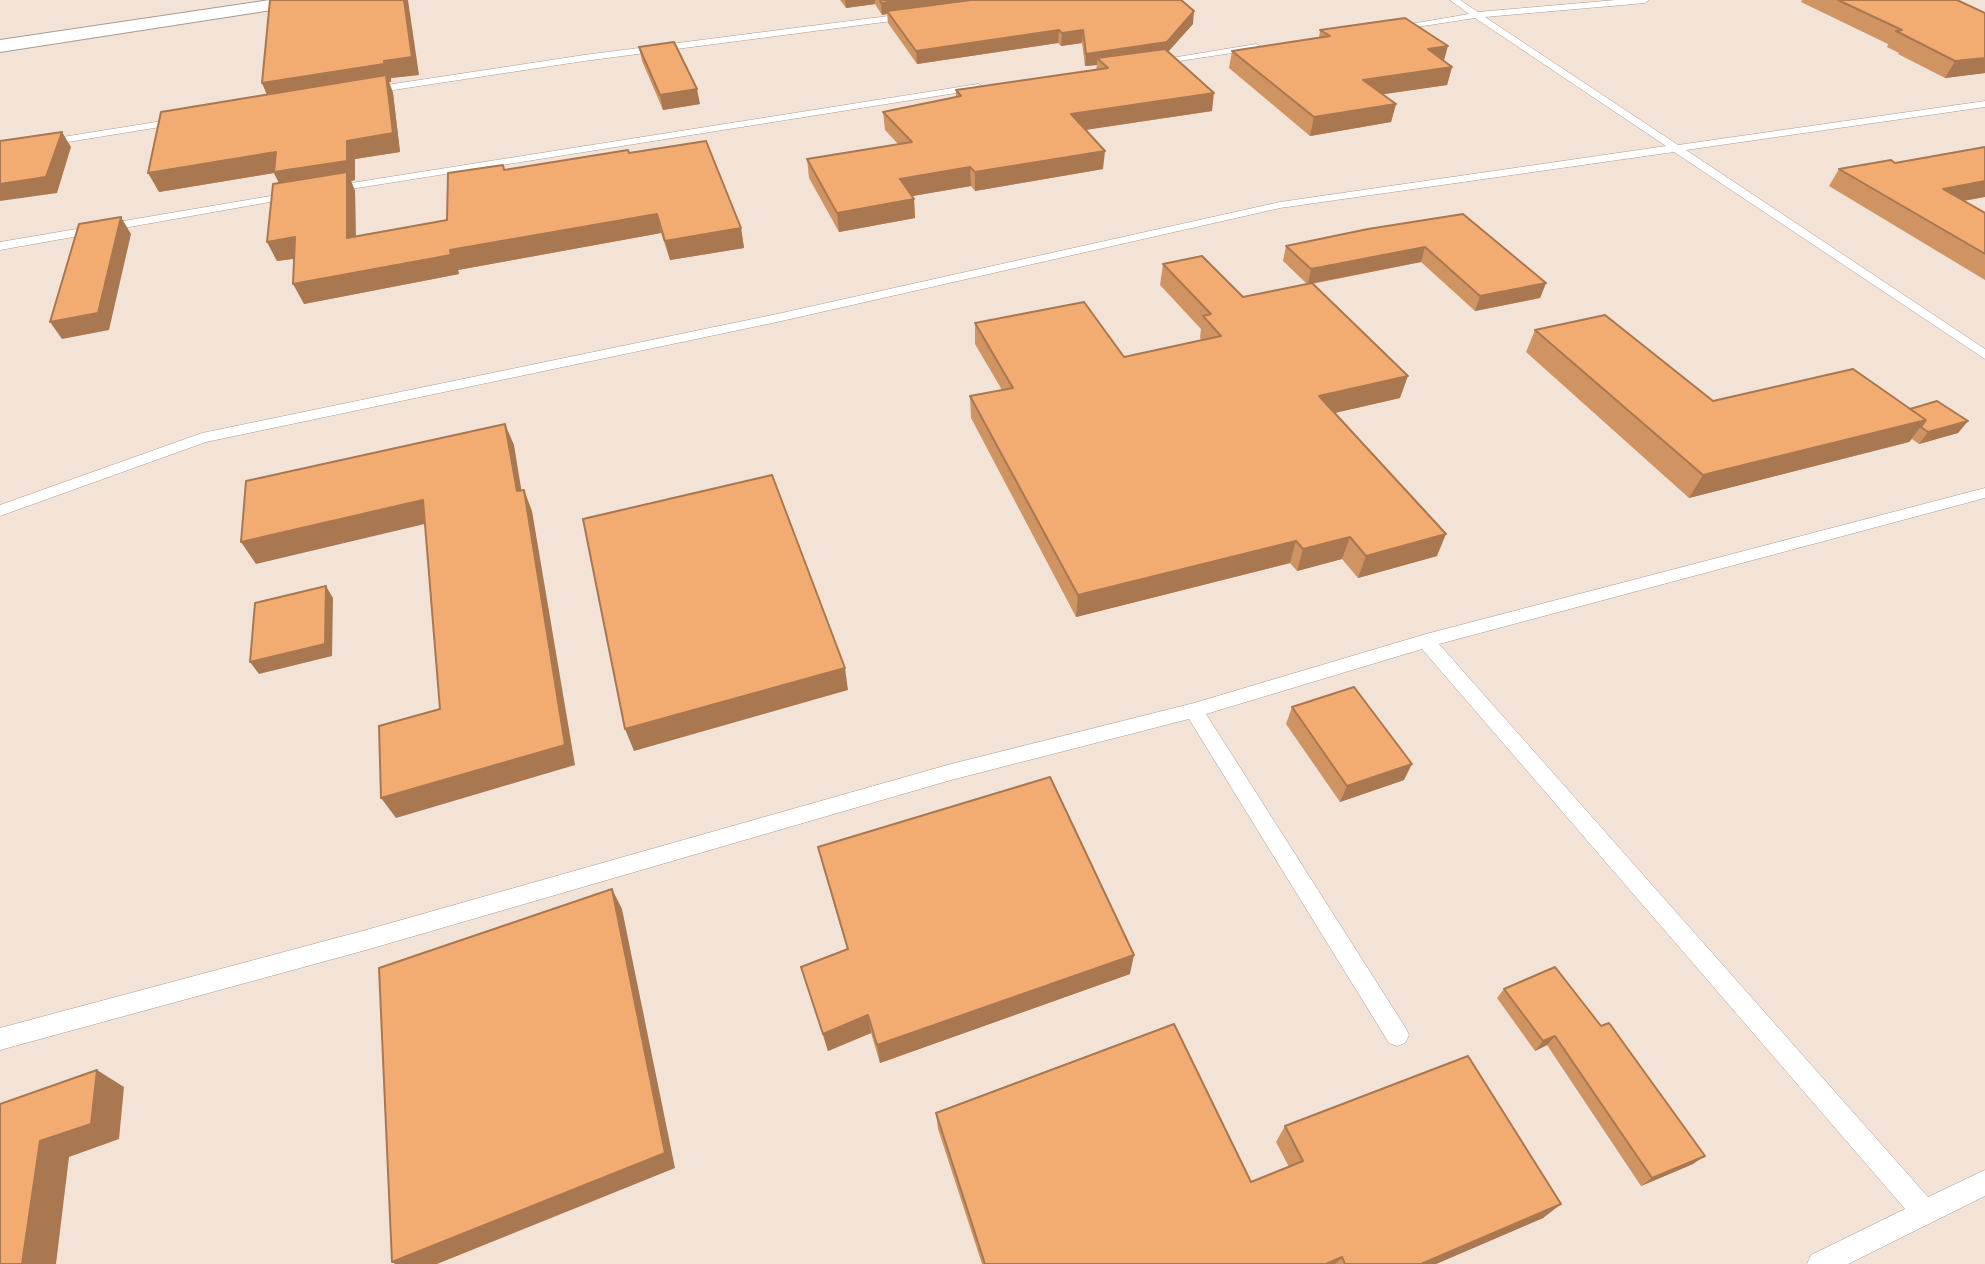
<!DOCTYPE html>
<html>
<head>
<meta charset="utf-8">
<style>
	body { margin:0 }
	canvas { display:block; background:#f3e3d7 }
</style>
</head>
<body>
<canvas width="1985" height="1264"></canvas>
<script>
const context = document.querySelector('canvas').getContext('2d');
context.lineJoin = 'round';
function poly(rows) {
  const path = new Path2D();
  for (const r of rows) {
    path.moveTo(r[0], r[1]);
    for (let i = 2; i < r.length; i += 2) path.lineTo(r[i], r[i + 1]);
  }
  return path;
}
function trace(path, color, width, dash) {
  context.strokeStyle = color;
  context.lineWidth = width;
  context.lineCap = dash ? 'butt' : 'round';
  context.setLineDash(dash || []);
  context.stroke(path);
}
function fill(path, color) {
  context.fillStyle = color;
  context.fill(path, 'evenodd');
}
const lane = poly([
	[1450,0,1460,0,1478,12,1616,0,1649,0,1645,3,1485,17,1678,145,1985,101,1985,107,1686,150,1985,349,1985,359,1674,152,1280,208,777,322,206,442,0,516,0,505,202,433,777,314,1280,202,1666,146,1475,18,1391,31,1387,28,1469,14,1450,0],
	[912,13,916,16,915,18,584,61,367,94,362,91,367,88,584,55,912,13],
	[1256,44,1259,45,1259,49,1152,65,1147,62,1256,44],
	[978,84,981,85,981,89,332,192,326,189,332,186,978,84],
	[181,118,185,119,185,123,0,153,0,147,181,118],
	[294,192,298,193,298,197,0,250,0,242,294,192],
	[1985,488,1985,498,1439,644,1928,1197,1985,1170,1985,1196,1848,1264,1807,1264,1811,1255,1905,1209,1422,649,1206,714,1405,1027,1409,1035,1405,1043,1397,1046,1389,1043,1189,719,951,780,366,950,0,1050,0,1028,366,930,951,764,1194,703,1426,634,1985,488]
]);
const street = poly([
	[270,0,313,0,304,5,0,52,0,40,270,0]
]);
trace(lane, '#aa9b90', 1);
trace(street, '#aa9b90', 2);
fill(lane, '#fff');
fill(street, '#fff');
fill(poly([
	[840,0,1181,0,1193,24,1168,52,1212,111,1086,130,1103,169,975,191,971,186,912,196,914,199,915,218,839,232,809,178,807,159,898,144,885,130,883,112,956,97,956,90,1096,70,1097,65,1085,66,1082,43,1061,46,1058,43,917,64,888,23,887,14,882,15,875,4,846,8],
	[1802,0,1957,0,1985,13,1985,73,1945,78,1898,54,1899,53,1887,47,1888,44,1801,2],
	[1320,30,1444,61,1452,67,1447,85,1382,94,1396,104,1391,122,1310,136,1229,68,1232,51,1319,38],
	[639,47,700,104,663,110,642,61],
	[419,75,391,78,391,82,389,82,393,93,400,152,355,159,355,180,351,181,355,191,356,236,447,220,503,165,504,170,629,153,741,228,744,248,670,260,661,233,458,270,459,274,304,304,294,259,277,261,267,242,279,183,274,173,159,192,267,95,262,83],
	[1895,163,1985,213,1985,280,1829,186,1839,169],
	[1368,229,1546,283,1540,298,1475,311,1421,262,1312,284,1400,398,1334,413,1437,556,1358,578,1342,559,1297,571,1290,563,1076,617,971,418,970,396,1002,390,975,344,975,323,1124,357,1202,341,1200,338,1201,329,1160,285,1163,264,1243,297,1307,284,1283,261,1286,246],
	[1535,330,1713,401,1910,409,1968,421,1958,433,1919,444,1912,439,1909,442,1689,498,1526,352],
	[1292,707,1404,780,1340,802,1286,724],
	[818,847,1130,974,880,1063,871,1033,828,1051,801,967,847,949,823,867],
	[1504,989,1601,1026,1693,1164,1641,1186,1547,1045,1535,1051,1497,998],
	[936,1113,1251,1182,1289,1167,1276,1142,1285,1126,1561,1204,1543,1218,1436,1264,982,1264,938,1129]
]), '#d09462');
fill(poly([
	[404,0,408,0,419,75,391,78,391,82,389,82,393,93,400,152,355,159,355,180,351,181,355,191,356,257,283,191,274,173,159,192,148,173,347,141,270,101,262,83,384,61],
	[845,0,875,0,875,4,846,8],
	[903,0,997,0,887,11,887,14,882,15,881,3],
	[1194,11,1193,24,1165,55,1097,58,1097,65,1085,66,1086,54],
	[1059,30,1058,43,917,64,916,51],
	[1083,30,1082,43,1061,46,1062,33],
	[1448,46,1443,64,1428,49],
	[1985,58,1985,73,1945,78,1955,61],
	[1452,67,1447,85,1358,98,1363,80],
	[697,89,700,104,663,110,660,95],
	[1214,93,1212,111,1070,132,1071,114],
	[1396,104,1391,122,1310,136,1314,117],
	[62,132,71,147,57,193,0,201,0,184],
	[1105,151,1103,169,975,191,975,172],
	[970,167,971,186,901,198,900,179],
	[1985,181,1985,197,1931,207,1943,189],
	[914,199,915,218,839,232,837,213],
	[657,214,661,233,458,270,459,274,304,304,293,284,450,250],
	[121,217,131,234,109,330,62,339,50,322],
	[741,228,744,248,670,260,665,241],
	[295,237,305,257,277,261,267,242],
	[1425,247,1421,262,1308,284,1311,269],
	[1546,283,1540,298,1475,311,1480,296],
	[1408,376,1400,398,1313,418,1319,396],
	[1926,420,1909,442,1689,498,1703,475],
	[1968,421,1958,433,1919,444,1928,432],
	[505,424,514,445,525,512,517,491],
	[524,490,532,511,575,765,396,818,381,798,565,745],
	[423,500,433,522,256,564,241,542],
	[1446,534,1437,556,1358,578,1366,556],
	[1350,537,1342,559,1297,571,1303,549],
	[1296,541,1290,563,1076,617,1078,595],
	[326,586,333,598,332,656,259,674,250,662],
	[845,668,848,690,634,751,625,729],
	[1412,764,1404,780,1340,802,1347,786],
	[612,889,622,909,675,1168,437,1264,395,1264,392,1262],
	[1134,955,1130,974,880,1063,877,1045],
	[868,1015,871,1033,828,1051,823,1034],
	[1555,1036,1547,1045,1535,1051,1543,1041],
	[97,1070,124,1087,119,1139,69,1157,56,1264,22,1264,40,1141],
	[1705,1156,1693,1164,1641,1186,1652,1178],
	[1561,1204,1543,1218,1436,1264,1421,1264],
	[1342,1257,1335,1264,1326,1264]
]), '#a97850');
const building = poly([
	[270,0,404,0,412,57,384,61,384,64,262,83,270,0],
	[880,0,903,0,881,3,880,0],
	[971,0,1181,0,1194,11,1167,42,1086,54,1083,30,1062,33,1059,30,916,51,887,11,971,0],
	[1838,0,1957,0,1985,13,1985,58,1955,61,1896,31,1902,30,1838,0],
	[1405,18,1448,46,1428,49,1452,67,1363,80,1396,104,1314,117,1232,51,1330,36,1320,30,1405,18],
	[674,42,697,89,660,95,639,47,674,42],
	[1165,49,1214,93,1071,114,1105,151,975,172,970,167,900,179,914,199,837,213,807,159,912,142,883,112,961,96,956,90,1108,68,1097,58,1165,49],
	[386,75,393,133,347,141,347,161,274,172,276,152,148,173,161,112,386,75],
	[62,132,46,177,0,184,0,141,62,132],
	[706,141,741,228,665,241,657,214,450,250,451,255,293,284,295,237,267,242,273,184,347,172,347,238,447,220,448,173,503,165,504,170,628,150,629,153,706,141],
	[1985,147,1985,181,1943,189,1985,213,1985,254,1839,169,1891,160,1895,163,1985,147],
	[1463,214,1546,283,1480,296,1425,247,1311,269,1286,246,1368,229,1463,214],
	[121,217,98,313,50,322,79,224,121,217],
	[1202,256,1243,297,1312,283,1408,376,1319,396,1446,534,1366,556,1350,537,1303,549,1296,541,1078,595,970,396,1013,388,975,323,1084,302,1124,357,1221,336,1203,316,1211,314,1163,264,1202,256],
	[1605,315,1713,401,1853,369,1926,420,1703,475,1535,330,1605,315],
	[1937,401,1968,421,1928,432,1921,427,1926,420,1910,409,1937,401],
	[505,424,517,491,524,490,565,745,381,798,379,726,440,709,423,500,241,542,246,481,505,424],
	[772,475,845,668,625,729,583,519,772,475],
	[326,586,325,644,250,662,255,603,326,586],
	[1354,687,1412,764,1347,786,1292,707,1354,687],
	[1050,777,1134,955,877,1045,868,1015,823,1034,801,967,848,949,818,847,1050,777],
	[612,889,665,1153,392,1262,379,968,612,889],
	[1555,967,1601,1026,1609,1023,1705,1156,1652,1178,1555,1036,1543,1041,1504,989,1555,967],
	[1174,1024,1251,1182,1303,1161,1285,1126,1468,1056,1561,1204,1421,1264,1345,1264,1342,1257,1326,1264,985,1264,936,1113,1174,1024],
	[97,1070,91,1124,40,1141,22,1264,0,1264,0,1104,97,1070]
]);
fill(building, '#f2ac72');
trace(building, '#a97850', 2);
</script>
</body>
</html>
